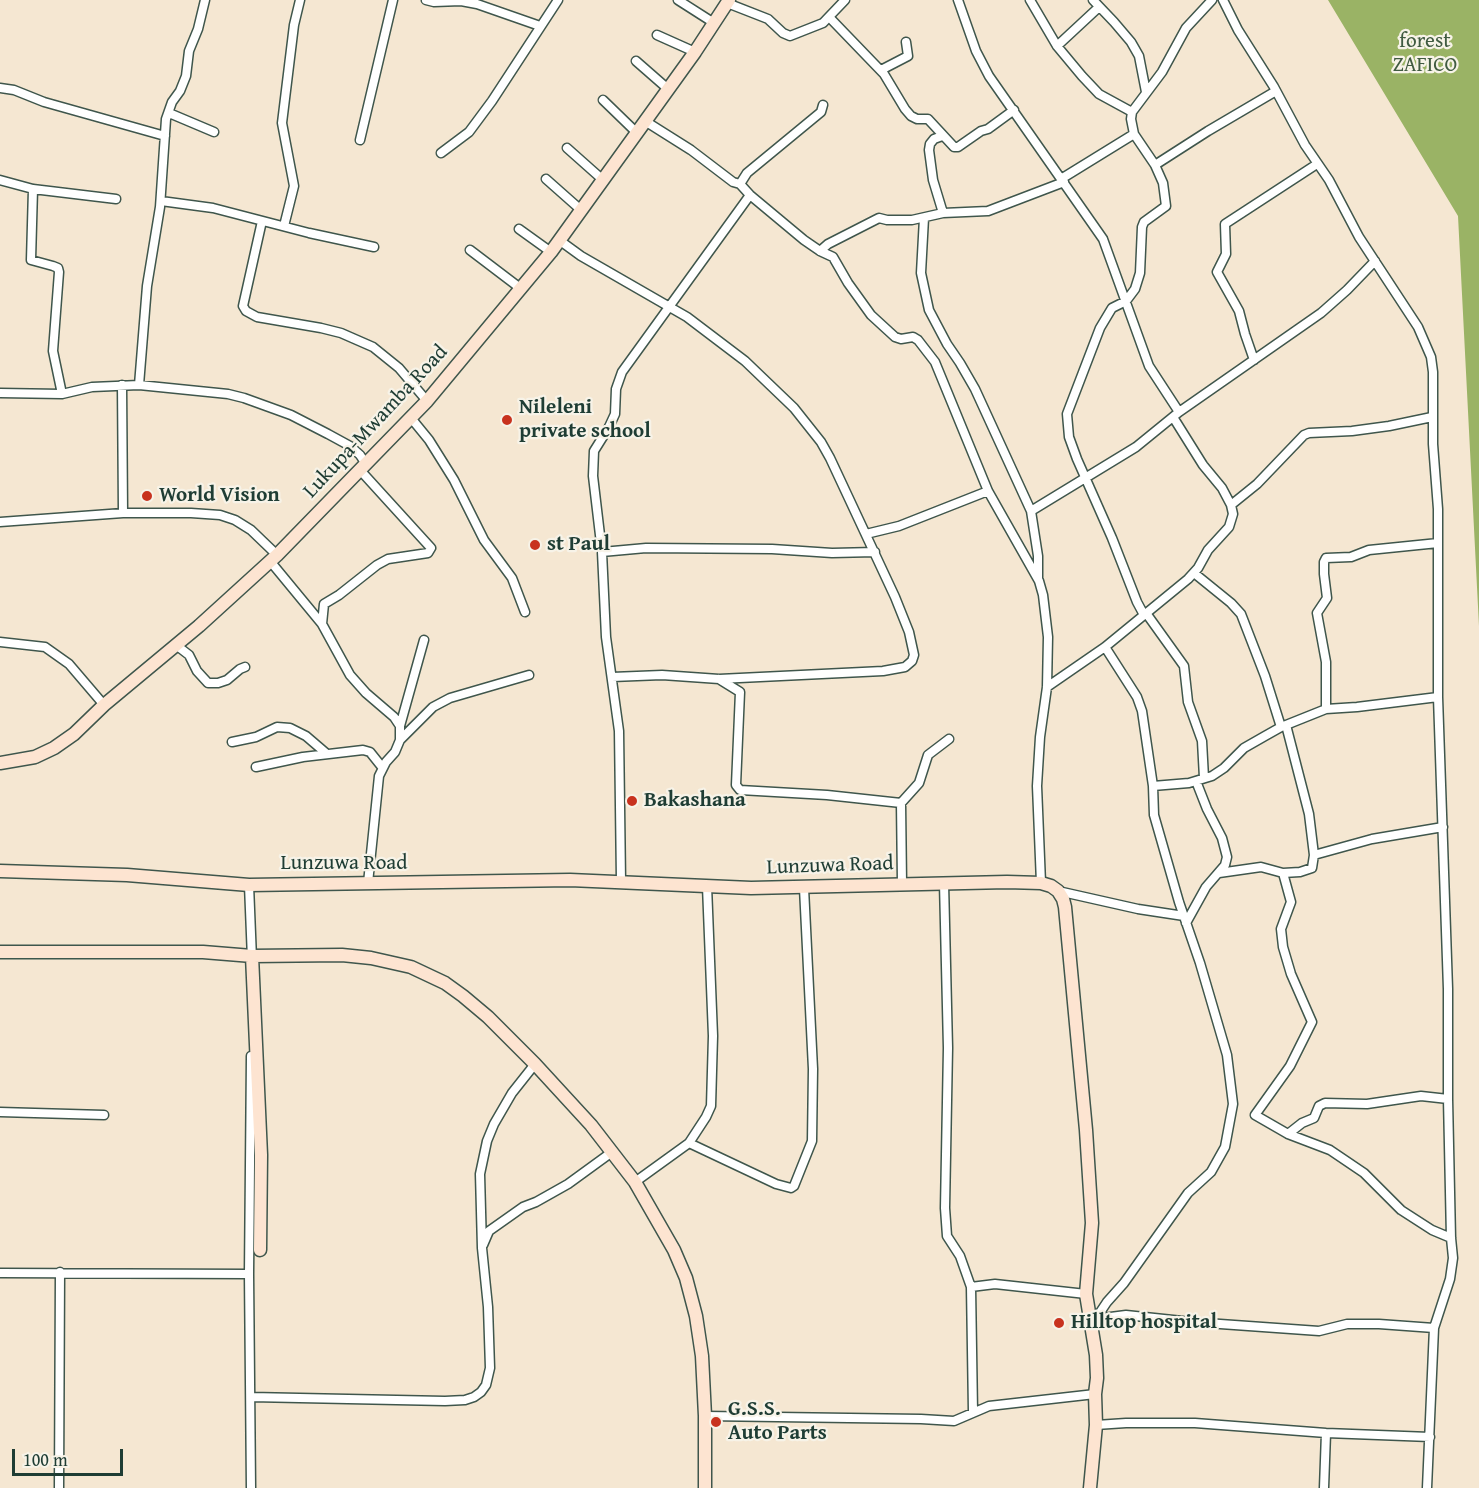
<!DOCTYPE html>
<html>
<head>
<meta charset="utf-8">
<style>
	body { margin:0 }
	#map { position:relative; width:1479px; height:1488px; overflow:hidden; background:#f5e7d2; font-family:"Gentium Book Plus",serif }
	canvas { display:block }
	.scale { position:absolute; left:12px; top:1449px; width:111px; height:27px; box-sizing:border-box; border:3px solid #1f3d34; border-top:0; padding-left:8px; font-size:18px; line-height:21px; white-space:nowrap; color:#1f3d34; -webkit-text-stroke:4px #f7f3e8; paint-order:stroke }
</style>
</head>
<body>
<div id="map">
<canvas width="1479" height="1488"></canvas>
<div class="scale">100 m</div>
</div>
<script>
const context = document.querySelector('canvas').getContext('2d');
context.lineJoin = 'round';
function fill(path, color) {
  context.fillStyle = color;
  context.fill(path, 'evenodd');
}
function poly(rows) {
  const path = new Path2D();
  for (const r of rows) {
    path.moveTo(r[0], r[1]);
    for (let i = 2; i < r.length; i += 2) path.lineTo(r[i], r[i + 1]);
  }
  return path;
}
function trace(path, color, width, dash) {
  context.strokeStyle = color;
  context.lineWidth = width;
  context.lineCap = dash ? 'butt' : 'round';
  context.setLineDash(dash || []);
  context.stroke(path);
}
function drawText(font, color, halo, rows, align = 'center') {
  context.font = font + ' "Gentium Book Plus",serif';
  context.lineWidth = 4.5;
  context.setLineDash([]);
  context.textBaseline = 'middle';
  context.strokeStyle = halo;
  context.fillStyle = color;
  for (const [text, x, y, turn = 0] of rows) {
    context.save();
    context.translate(x, y);
    context.rotate((+turn || 0) * Math.PI / 180);
    context.textAlign = isNaN(turn) ? turn : align;
    if (halo) context.strokeText(text, 0, 0);
    context.fillText(text, 0, 0);
    context.restore();
  }
}
fill(poly([
	[1328,0,1479,0,1479,626,1458,216]
]), '#9ab365');
const street = poly([
	[426,0,434,2,461,1,477,4,540,26],
	[678,0,714,23],
	[726,0,727,3,768,19,783,33,790,36,823,23,845,0],
	[958,0,976,51,989,76,1103,239,1149,366,1179,412],
	[1030,0,1057,46,1082,76,1099,94,1132,112],
	[1093,0,1114,22,1131,42,1139,56,1146,92],
	[1223,0,1238,30,1274,87,1305,145,1329,180,1359,237,1418,327,1431,357,1433,372,1433,444,1438,509,1438,697,1448,989,1448,1099,1451,1238,1453,1258,1450,1279,1434,1328,1427,1488],
	[830,18,884,74,905,109,911,116,917,119,928,119,954,147,958,147,981,131,988,129,1014,110],
	[657,35,695,52],
	[1057,46,1099,7],
	[636,61,668,89],
	[881,70,908,56,906,42],
	[0,88,14,90,44,102,165,136],
	[603,100,636,132],
	[169,113,214,132],
	[645,121,691,150,733,182,740,184,750,195,804,240,820,251,833,257,848,283,871,315,895,337,901,339,913,337,918,340,935,362,988,491,1039,581,1043,595,1048,637,1047,687,1040,737,1037,786,1041,883],
	[942,136,934,139,930,144,929,150,933,180,943,213],
	[360,140,393,0],
	[567,148,603,180],
	[441,153,469,132,492,101,558,0],
	[1155,165,1208,131,1276,91],
	[546,179,581,210],
	[1061,179,1134,134],
	[0,180,33,189,116,199],
	[740,184,747,173,821,112,823,105],
	[33,189,31,260,53,266,58,268,59,272,53,351,62,394],
	[161,201,213,208,309,233,374,247],
	[924,218,921,273,929,310,947,344,960,363,975,389,1031,511,1038,556,1038,578],
	[262,221,243,306,246,311,257,317,321,328,341,333,373,347,399,368,427,401],
	[284,226,294,186,282,123,294,25,300,0],
	[519,229,551,252],
	[559,240,581,256,687,317,745,361,794,408,821,442,830,458,895,597,909,632,914,655,912,661,905,667,883,671,719,679,662,675,612,677],
	[470,250,520,288],
	[820,251,828,244,879,218,887,220,912,220,943,213,988,211,1064,182],
	[1254,360,1245,334,1239,311,1217,272,1226,254,1225,224,1317,164],
	[122,385,123,513],
	[139,385,147,286,160,207,166,119,172,102,180,91,186,76,189,51,198,29,205,0],
	[0,393,62,394,92,387,139,385,228,394,244,398,291,415,328,434,350,446,360,455,366,464],
	[411,418,429,440,454,480,484,540,512,578,525,612],
	[360,470,431,548,428,553,388,559,377,565,339,595,324,604,322,624,350,675,366,693,394,717,400,726,400,740,395,752,386,762,379,776,368,883],
	[1231,505,1257,484,1304,435,1309,433,1352,431,1389,426,1432,417],
	[1031,511,1136,447,1179,412,1321,313,1347,290,1375,261],
	[0,522,123,513,191,513,220,515,235,520,251,530,277,555],
	[866,534,899,526,988,491],
	[602,552,646,548,772,549,832,553,875,552],
	[270,561,322,624],
	[1194,573,1231,603,1241,614,1265,676,1281,727],
	[1146,613,1184,666,1188,702,1202,741,1204,778],
	[1144,615,1137,602,1112,538,1077,459,1069,437,1067,414,1100,328,1112,308,1126,301,1135,289,1140,273,1142,227,1144,222,1166,206,1163,183,1155,165,1134,134,1131,119,1132,112,1162,72,1186,28,1212,0],
	[0,642,45,647,69,664,104,705],
	[176,645,189,655,197,671,208,683,218,683,227,680,240,669,245,667],
	[719,679,740,692,736,785,740,790,827,795,901,803],
	[1047,687,1105,647,1188,579,1198,568,1208,550,1229,527,1233,514,1231,505,1222,488,1203,465,1173,417],
	[1326,709,1326,662,1317,613,1327,598,1324,574,1324,562,1326,558,1351,557,1369,550,1438,543],
	[400,726,424,640],
	[400,740,433,707,450,698,529,675],
	[232,742,256,737,277,727,290,728,306,736,327,754],
	[256,767,303,757,363,750,370,752,382,767],
	[1153,786,1189,783,1212,776,1224,768,1244,748,1265,736,1281,727,1326,709,1357,707,1438,697],
	[1314,855,1372,839,1443,827],
	[1219,873,1261,867,1283,873,1300,872,1312,868,1314,855,1309,814,1286,725],
	[1283,873,1291,902,1281,929,1283,947,1291,974,1312,1022,1290,1066,1255,1115,1288,1134,1330,1150,1364,1173,1401,1210,1432,1230,1451,1238],
	[621,881,619,731,606,637,602,552,593,476,594,451,609,427,615,414,616,389,622,372,750,195],
	[902,883,901,803,919,783,928,755,949,739],
	[944,883,948,1048,945,1208,947,1236,960,1256,971,1287,973,1412],
	[249,885,252,959],
	[1058,891,1138,909,1184,916],
	[1186,923,1206,887,1225,865,1227,857,1222,838,1207,809,1196,781],
	[251,1056,249,1274,251,1488],
	[0,1112,104,1115],
	[1288,1134,1302,1123,1314,1118,1319,1106,1325,1103,1367,1104,1421,1096,1448,1099],
	[689,1143,776,1184,791,1188,794,1186,812,1141,813,1069,804,888],
	[635,1182,689,1143,706,1117,711,1106,713,1036,707,886],
	[483,1245,489,1231,523,1207,536,1202,568,1184,612,1152],
	[0,1273,249,1274],
	[971,1287,995,1284,1086,1294],
	[1097,1317,1107,1302,1124,1283,1188,1193,1211,1172,1225,1147,1233,1104,1227,1055,1200,963,1179,902,1154,815,1153,786,1142,711,1137,697,1105,647],
	[1095,1319,1126,1315,1192,1322,1319,1331,1347,1324,1379,1324,1434,1328],
	[251,1397,445,1401,465,1400,474,1397,481,1392,486,1385,490,1368,488,1307,482,1248,480,1174,487,1141,494,1124,512,1093,535,1064],
	[705,1416,921,1419,954,1421,989,1406,1095,1394],
	[1096,1425,1126,1423,1195,1423,1326,1433,1430,1437],
	[59,1488,60,1272],
	[1324,1488,1326,1433]
]);
const secondary = poly([
	[0,763,35,757,54,748,74,734,104,705,199,626,277,555,427,401,551,252,695,52,729,0],
	[0,871,127,875,249,885,570,880,751,888,1007,882,1041,883,1051,886,1058,891,1063,899,1065,907,1086,1130,1092,1223,1086,1294,1096,1355,1097,1378,1095,1394,1096,1425,1090,1488],
	[0,952,203,952,252,956,342,955,371,958,411,967,445,983,463,996,488,1017,535,1064,591,1125,635,1182,674,1250,686,1278,696,1316,702,1356,705,1416,705,1488],
	[252,956,261,1155,260,1250]
]);
trace(street, '#3f564c', 11);
trace(secondary, '#3f564c', 15);
trace(street, '#fff', 8);
trace(secondary, '#fde4d1', 12);
for (const [x, y, r, color] of [
	[507,420,6,"#c8321e"],
	[147,496,6,"#c8321e"],
	[535,545,6,"#c8321e"],
	[632,801,6,"#c8321e"],
	[1059,1323,6,"#c8321e"],
	[716,1422,6,"#c8321e"]
]) {
  const dot = new Path2D();
  dot.arc(x, y, r, 0, 2 * Math.PI);
  context.fillStyle = color;
  context.fill(dot);
  trace(dot, '#f7f3e8', 2);
}
drawText('21px', '#405b41', '#f7f3e8', [
	["forest",1425,42],
	["ZAFICO",1425,66]
]);
drawText('bold 21px', '#1f3d34', '#f7f3e8', [
	["Nileleni",519,408],
	["private school",519,432],
	["World Vision",159,496],
	["st Paul",547,545],
	["Bakashana",644,801],
	["Hilltop hospital",1071,1323],
	["G.S.S.",728,1410],
	["Auto Parts",728,1434]
], 'left');
drawText('21px', '#1f3d34', '#f7f3e8', [
	["Lukupa-Mwamba Road",376,422,-47],
	["Lunzuwa Road",344,864],
	["Lunzuwa Road",830,866,-2]
]);
</script>
</body>
</html>
